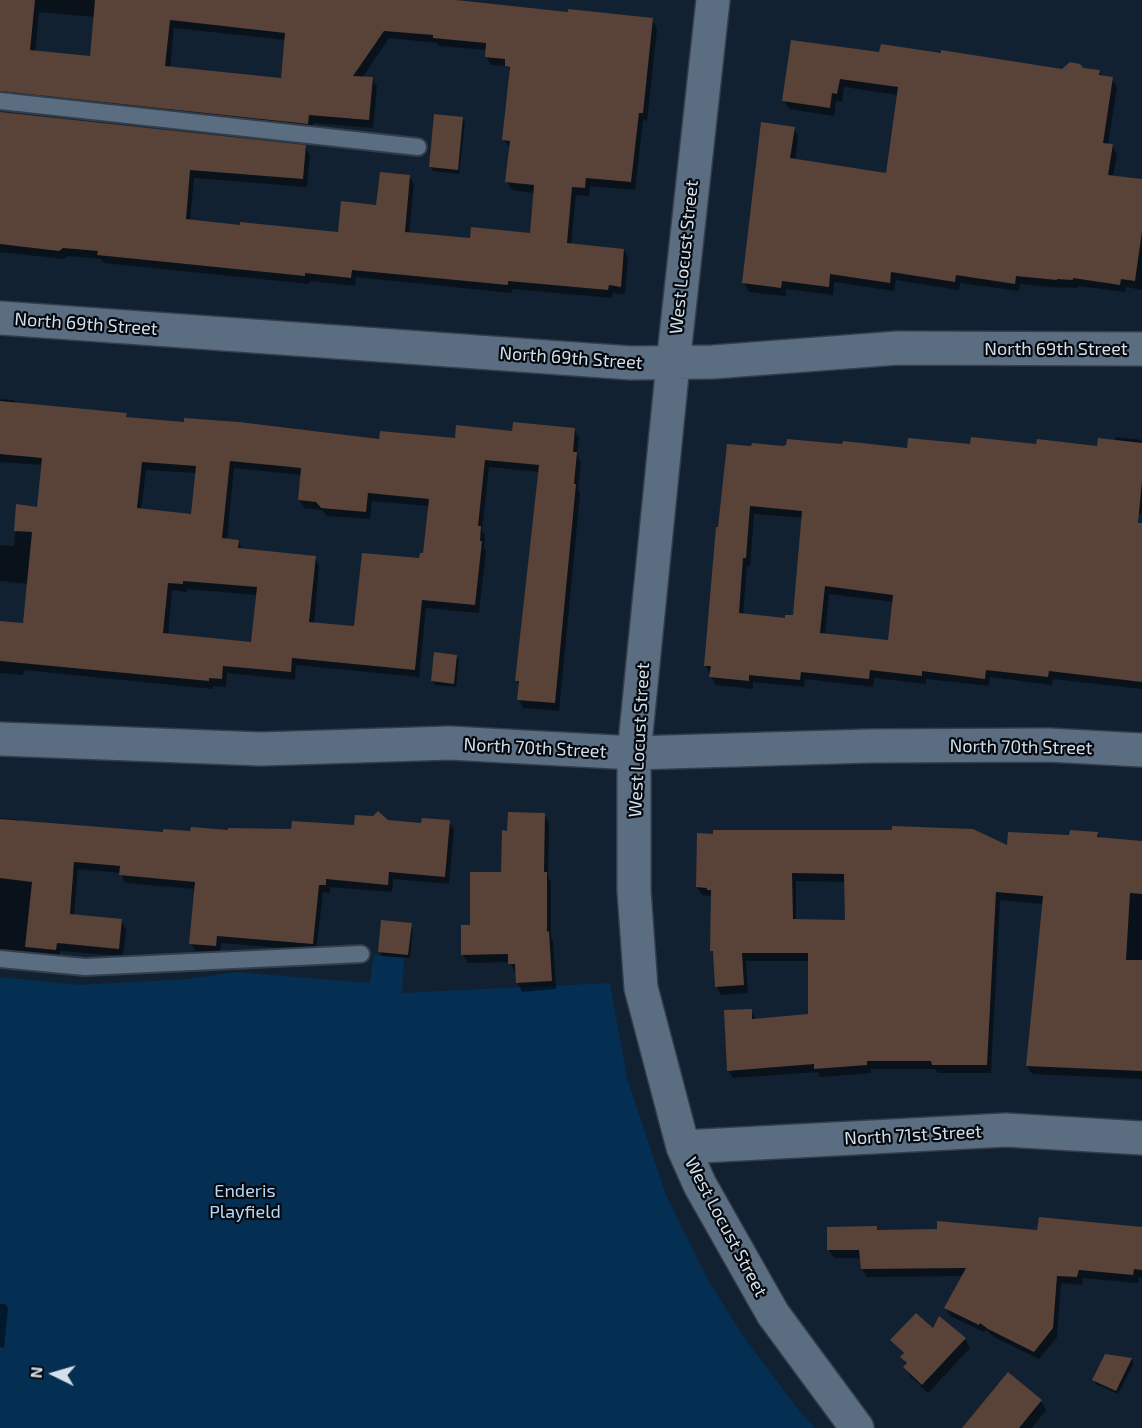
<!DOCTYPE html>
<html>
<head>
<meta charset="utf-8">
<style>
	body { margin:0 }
	#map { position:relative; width:1142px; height:1428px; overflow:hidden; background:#112131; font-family:"Exo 2",sans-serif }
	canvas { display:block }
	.north { position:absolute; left:24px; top:1344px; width:60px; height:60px; -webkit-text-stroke:4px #050a11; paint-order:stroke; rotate:275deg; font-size:16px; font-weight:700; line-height:24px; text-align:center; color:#d4dfe9 }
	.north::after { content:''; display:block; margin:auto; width:21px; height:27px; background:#d4dfe9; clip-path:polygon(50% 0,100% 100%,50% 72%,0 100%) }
</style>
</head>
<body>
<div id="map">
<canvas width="1142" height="1428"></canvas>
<div class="north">N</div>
</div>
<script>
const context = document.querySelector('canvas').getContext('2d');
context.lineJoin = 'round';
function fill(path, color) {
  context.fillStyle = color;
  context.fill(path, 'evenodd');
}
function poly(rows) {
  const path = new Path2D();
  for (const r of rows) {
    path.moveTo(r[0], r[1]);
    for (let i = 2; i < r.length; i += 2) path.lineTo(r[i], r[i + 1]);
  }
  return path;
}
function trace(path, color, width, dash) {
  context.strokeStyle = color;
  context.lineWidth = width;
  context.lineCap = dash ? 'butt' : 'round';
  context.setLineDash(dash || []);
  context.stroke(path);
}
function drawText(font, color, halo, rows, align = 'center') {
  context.font = font + ' "Exo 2",sans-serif';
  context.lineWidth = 4.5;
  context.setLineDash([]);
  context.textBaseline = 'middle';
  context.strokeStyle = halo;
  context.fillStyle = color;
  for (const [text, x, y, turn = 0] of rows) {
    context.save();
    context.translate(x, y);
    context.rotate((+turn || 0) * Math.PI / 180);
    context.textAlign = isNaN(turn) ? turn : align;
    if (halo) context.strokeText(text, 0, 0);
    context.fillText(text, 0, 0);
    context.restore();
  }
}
fill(poly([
	[374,955,404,958,402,993,610,983,627,1078,666,1195,708,1280,747,1342,800,1412,815,1428,0,1428,0,977,79,985,189,979,235,972,370,983]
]), '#052f52');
fill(poly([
	[0,0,460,0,462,2,652,20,657,28,647,121,643,120,635,190,590,186,589,196,576,195,571,245,624,250,628,258,625,294,613,293,612,298,512,289,512,293,356,277,355,286,310,281,309,284,104,263,101,259,68,256,64,259,0,252,0,113,305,147,310,155,307,187,194,178,190,221,340,234,378,206,409,176,414,184,409,234,472,240,531,235,535,193,512,190,507,182,510,148,504,140,511,73,507,66,491,65,486,56,487,50,439,46,437,43,389,38,362,78,372,78,377,87,373,128,313,123,312,132,0,100],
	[39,12,95,17,91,58,35,52],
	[174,28,286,40,282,80,170,68],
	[881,54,1062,71,1082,69,1099,72,1102,77,1112,79,1117,87,1108,145,1112,146,1117,154,1113,177,1142,181,1142,290,1126,287,1125,292,1078,286,1077,288,1061,287,1061,288,1020,284,1019,291,960,283,959,290,896,280,894,291,834,282,833,295,786,289,786,296,749,292,744,283,794,128,798,136,795,161,888,174,898,95,844,87,842,102,836,101,834,116,789,109,784,100],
	[462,118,465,122,459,174,433,171,430,167],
	[0,399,14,400,16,404,126,415,128,419,381,440,456,440,513,433,574,429,579,438,577,455,581,462,578,489,580,494,559,711,523,708,519,699,520,686,516,680,540,472,489,467,482,531,485,535,484,548,486,551,479,613,426,608,419,677,296,665,295,680,227,673,226,687,213,686,213,689,24,670,23,675,0,673,0,622,25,625,29,584,0,581,0,545,14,546,18,506,38,508,43,465,0,462],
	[234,468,302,475,299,500,304,508,322,510,327,516,370,519,372,501,429,506,424,555,356,628,314,624,319,566,315,557,243,550,238,541,227,540],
	[146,470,196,473,192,515,141,510],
	[187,589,257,595,253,643,168,635,172,590,187,592],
	[1116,437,1142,440,1142,514,1123,512,1142,564,1142,689,1053,679,1052,685,990,677,989,686,926,679,926,684,874,678,873,687,805,679,804,687,753,682,753,689,716,685,705,665,717,528,783,448,908,449,971,446,1098,447,1115,441],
	[754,514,803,518,794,617,786,620,743,615,747,566,750,566],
	[829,594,894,602,889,642,825,635],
	[456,656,459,660,456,687,435,685,433,681],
	[544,814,549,823,548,877,551,882,551,938,553,941,556,989,522,992,518,983,517,972,515,972,510,962,468,963,463,955,472,926,503,874,509,832],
	[0,818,20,820,21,822,164,834,293,830,356,826,387,822,423,825,449,822,454,830,449,884,393,879,392,892,330,887,330,893,323,892,316,951,221,943,220,954,195,951,191,943,196,889,125,883,121,873,78,869,74,916,121,921,126,929,123,956,60,951,60,958,0,952],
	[818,830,894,831,1009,848,1097,834,1100,838,1142,842,1142,1079,1032,1074,1027,1066,1044,904,1000,900,991,1073,938,1073,935,1069,871,1069,871,1073,820,1077,818,1072,733,1078,728,1070,751,1011,756,1019,810,1016,810,961,746,961,748,993,721,995,716,986,715,956,712,951,712,896,702,895,697,887,699,835,818,832],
	[796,881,845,882,846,921,796,921],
	[411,925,413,929,410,958,382,956,380,951],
	[876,1228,878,1231,1039,1232,1142,1228,1142,1278,1139,1277,1138,1283,1083,1278,1082,1285,1061,1283,1057,1337,1039,1359,994,1337,986,1330,984,1332,950,1316,946,1308,963,1276,867,1277,862,1269,861,1258,834,1258,829,1250],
	[0,1304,5,1304,8,1308,4,1348,0,1347],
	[933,1331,965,1339,970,1348,928,1393,910,1376,905,1367,907,1366,902,1357,904,1355,892,1340],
	[1131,1359,1134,1363,1118,1394,1096,1384,1094,1380],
	[1041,1401,1046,1410,1032,1428,981,1428]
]), '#0007');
fill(poly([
	[0,0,35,0,30,50,90,56,95,0,456,0,568,12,568,9,653,18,643,113,639,113,631,182,586,178,585,188,572,187,567,243,624,249,621,287,609,285,608,290,508,281,508,285,352,270,351,278,305,273,305,276,97,255,98,251,63,248,59,251,0,244,0,112,306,145,303,179,190,170,186,219,240,225,240,222,338,232,341,201,376,205,380,172,410,175,405,232,470,238,471,227,530,233,534,185,505,182,510,141,502,140,510,67,505,66,505,59,485,57,486,43,433,38,433,35,384,31,353,76,373,77,369,120,309,115,308,124,0,91],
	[170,20,285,33,281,78,165,66],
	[791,40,879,52,881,44,941,53,941,50,1062,69,1070,62,1080,64,1083,68,1100,70,1099,75,1113,77,1103,143,1113,144,1108,175,1142,179,1142,231,1135,281,1121,279,1120,285,1073,278,1073,280,1057,279,1057,280,1016,276,1015,284,956,275,955,282,891,272,890,283,830,274,829,287,782,281,781,288,742,283,761,122,795,127,790,158,886,173,898,87,840,79,837,94,832,93,830,108,782,101],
	[434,114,463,117,458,170,429,167],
	[0,401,127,413,126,417,184,422,184,418,239,422,379,439,380,431,455,438,456,425,512,431,513,422,575,428,573,452,577,452,574,484,576,484,555,703,517,700,519,681,515,681,539,465,485,460,478,526,481,526,480,541,482,541,475,605,422,600,415,670,292,658,291,672,223,666,222,679,209,678,209,681,0,661,0,621,23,623,32,532,14,531,16,504,37,507,42,458,0,454],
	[230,461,301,468,298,500,316,502,321,508,366,512,368,493,429,499,423,553,420,553,419,558,362,553,354,626,309,622,316,556,238,548,239,540,222,538],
	[142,462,196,466,191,514,137,508],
	[183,581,257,587,251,642,163,633,168,583,183,584],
	[971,437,1036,444,1037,439,1097,446,1098,438,1142,443,1142,481,1138,523,1142,523,1142,682,1049,671,1048,677,986,670,985,679,922,671,922,676,870,670,869,679,801,672,800,680,749,675,749,681,709,677,711,666,704,666,716,527,718,527,727,444,751,446,752,443,783,446,786,445,787,439,842,444,843,441,907,448,908,438,970,444],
	[750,506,802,511,793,615,785,615,785,618,739,613,743,558,746,558],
	[825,586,893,595,888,640,820,633],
	[434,652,457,655,454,684,431,681],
	[378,811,388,820,421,823,422,818,450,820,445,877,389,872,388,885,326,879,326,885,319,885,313,944,217,936,216,946,189,944,195,882,119,875,120,866,74,862,70,914,122,919,119,949,57,943,56,950,25,947,32,882,0,878,0,819,163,832,163,829,190,831,191,827,228,830,228,828,291,829,292,821,354,825,355,815,373,816],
	[508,812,545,813,544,872,547,872,547,932,549,931,552,981,516,983,515,964,508,964,508,954,461,955,461,925,470,925,470,872,501,872,502,830,507,831],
	[892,826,973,829,1007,845,1008,832,1069,835,1070,830,1098,832,1097,837,1142,841,1142,894,1130,893,1126,960,1142,960,1142,1071,1026,1066,1043,896,996,892,987,1065,932,1065,931,1061,867,1061,867,1065,814,1069,814,1064,727,1071,724,1010,752,1009,752,1019,808,1014,808,953,742,953,744,985,715,987,713,951,710,951,711,890,707,890,707,888,696,887,697,833,713,834,713,830,892,830],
	[792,873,844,874,845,920,793,919],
	[381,920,412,923,408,955,378,952],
	[1039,1217,1142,1227,1142,1270,1134,1269,1133,1275,1079,1270,1077,1277,1057,1276,1053,1328,1034,1352,988,1329,980,1323,979,1325,944,1308,966,1268,861,1269,859,1250,827,1250,827,1227,877,1226,877,1230,937,1229,937,1221,1037,1230],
	[916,1313,933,1328,939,1316,966,1338,922,1385,903,1367,907,1363,900,1357,904,1353,890,1340],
	[1105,1354,1132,1358,1116,1391,1092,1380],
	[1008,1372,1042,1400,1019,1428,962,1428]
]), '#594237');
const lane = poly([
	[0,101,418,147],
	[0,959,85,967,361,954]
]);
const street = poly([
	[713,0,673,364,634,753,634,891,641,988,683,1147,700,1185,773,1314,857,1428],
	[0,318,631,363,713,362,898,348,1142,349],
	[0,739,261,749,450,743,634,753,869,746,1048,745,1142,750],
	[683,1147,1006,1130,1142,1138]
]);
trace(lane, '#343d4a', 20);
trace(street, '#343d4a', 36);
trace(lane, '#5b6d80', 16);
trace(street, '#5b6d80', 33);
drawText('18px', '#d4dfe9', '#050a11', [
	["West Locust Street",684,257,-84],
	["North 69th Street",86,324,4],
	["North 69th Street",1056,349],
	["North 69th Street",571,358,4],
	["West Locust Street",639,740,-87],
	["North 70th Street",1021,747,1],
	["North 70th Street",535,748,3],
	["North 71st Street",913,1135,-3],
	["West Locust Street",726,1227,62]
]);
drawText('18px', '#bad8f7', '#050a11', [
	["Enderis",245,1191],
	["Playfield",245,1212]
]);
</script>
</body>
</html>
